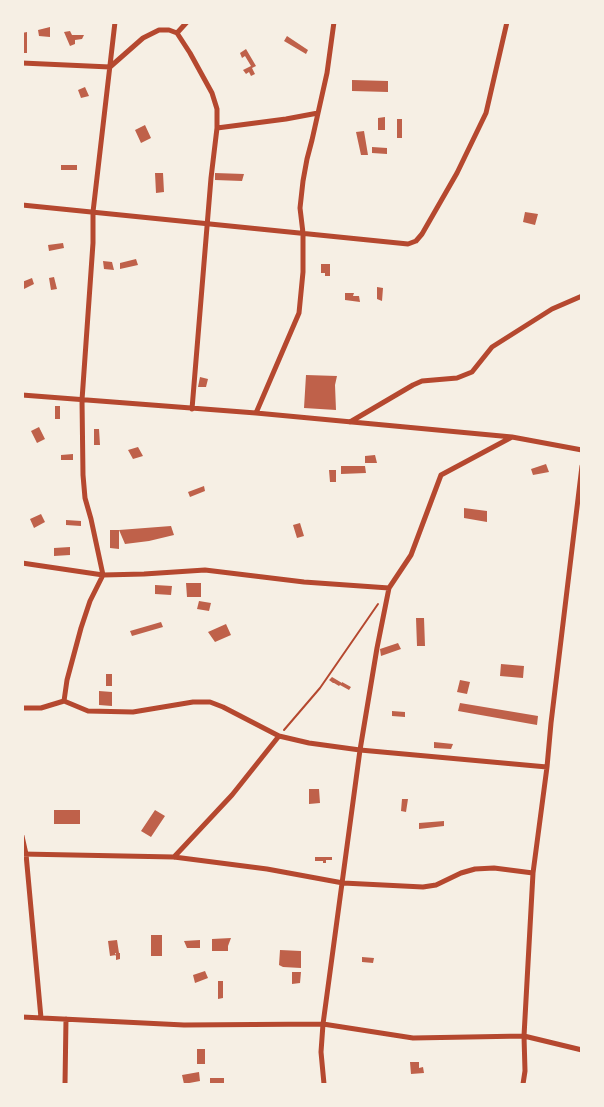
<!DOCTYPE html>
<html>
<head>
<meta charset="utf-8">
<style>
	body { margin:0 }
	#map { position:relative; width:604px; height:1107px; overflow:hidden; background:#f6efe4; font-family:"PT Serif",serif }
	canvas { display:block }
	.frame { position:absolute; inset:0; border:24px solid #f6efe4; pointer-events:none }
</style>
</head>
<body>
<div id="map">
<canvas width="604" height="1107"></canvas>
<div class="frame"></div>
</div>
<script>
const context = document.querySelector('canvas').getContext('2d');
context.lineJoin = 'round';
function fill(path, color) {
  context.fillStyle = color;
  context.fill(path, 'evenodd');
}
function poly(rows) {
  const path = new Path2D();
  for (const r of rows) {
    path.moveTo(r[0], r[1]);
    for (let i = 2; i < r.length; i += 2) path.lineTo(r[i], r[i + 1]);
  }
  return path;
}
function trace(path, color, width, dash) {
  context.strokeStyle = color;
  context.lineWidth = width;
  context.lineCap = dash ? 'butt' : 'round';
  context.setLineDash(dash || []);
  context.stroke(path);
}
fill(poly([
	[50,27,50,37,39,36,38,30],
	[70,31,72,35,84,35,82,39,75,40,75,44,70,46,64,32],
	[27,32,27,53,22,53,22,33],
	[287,36,308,50,306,54,284,41],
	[246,49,256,66,252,68,255,74,251,76,249,72,246,74,243,70,251,66,245,56,242,58,240,53],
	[352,80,388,81,388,92,352,91],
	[85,87,89,96,81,98,78,90],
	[385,117,385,130,378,130,378,118],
	[397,119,402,119,402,138,397,138],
	[145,125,151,138,141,143,135,130],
	[364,131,368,155,361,155,356,132],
	[372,147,387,148,387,154,372,153],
	[61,165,77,165,77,170,61,170],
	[155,173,163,173,164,192,156,193],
	[215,173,244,174,242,181,215,180],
	[525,212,538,214,535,225,523,222],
	[63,243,64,248,49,251,48,245],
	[136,259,138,265,120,269,120,263],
	[103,261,112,262,114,270,104,269],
	[321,264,330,264,330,276,325,276,325,273,321,273],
	[54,277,57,289,51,290,49,278],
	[32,278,34,284,22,290,22,282],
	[377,287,383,288,382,301,377,299],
	[345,293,354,293,353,296,359,296,360,302,345,300],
	[306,375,337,376,335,385,336,410,304,408],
	[200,377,208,379,206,387,198,387],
	[55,406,60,406,60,419,55,419],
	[39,427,45,439,37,443,31,431],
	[94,429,99,429,100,445,94,445],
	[138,447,143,456,133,459,128,450],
	[73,454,73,460,61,460,61,455],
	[375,455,377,463,365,463,365,456],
	[546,464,549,472,533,475,531,469],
	[341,466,365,466,366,473,341,474],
	[329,470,336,470,336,482,330,482],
	[204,486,205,491,190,497,188,492],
	[464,508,487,511,487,522,464,518],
	[41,514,45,522,34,528,30,519],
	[66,520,81,521,81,526,66,525],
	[300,523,304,536,297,538,293,525],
	[171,526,174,535,149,541,125,544,119,530],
	[110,530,119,530,119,549,110,548],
	[70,547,70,555,54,556,54,548],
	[186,583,201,583,201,597,187,597],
	[155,585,172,586,171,595,155,594],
	[199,601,211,603,209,611,197,609],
	[416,618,424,618,425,646,417,646],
	[161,622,163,627,132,636,130,631],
	[226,624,231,635,215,642,208,632],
	[398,643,401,649,381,656,380,649],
	[501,664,524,666,523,678,500,676],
	[106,674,112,674,112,686,106,686],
	[332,677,342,683,342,682,351,687,349,690,340,685,339,686,334,683,333,683,329,680],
	[460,680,470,682,467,694,457,692],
	[99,691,112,692,112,706,99,705],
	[460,703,538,716,537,725,458,711],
	[392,711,405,712,405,717,392,716],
	[434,742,453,744,451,749,434,748],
	[309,789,319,789,320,803,309,804],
	[402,799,408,799,406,812,401,811],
	[54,810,80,810,80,824,54,824],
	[155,810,165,816,151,837,141,831],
	[444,821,444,826,419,829,419,823],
	[315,857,332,857,332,860,326,860,326,863,323,863,323,861,315,861],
	[151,935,162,935,162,956,151,956],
	[231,938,228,946,228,951,212,951,212,939],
	[117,940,119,953,120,953,120,959,116,960,116,953,115,953,116,955,110,956,108,941],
	[200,940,200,948,187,948,184,941],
	[280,950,301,951,301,968,283,967,279,965],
	[362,957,374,958,373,963,362,962],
	[205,971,208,978,195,983,193,975],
	[292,972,301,972,300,983,292,984],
	[218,981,223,981,223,998,218,999],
	[197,1049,205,1049,205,1064,197,1064],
	[410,1062,419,1062,419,1068,423,1067,424,1073,411,1074],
	[199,1072,200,1081,184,1084,182,1075],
	[210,1078,224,1078,224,1084,210,1084]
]), '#bf614a');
trace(poly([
	[284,730,320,688,378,604]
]), '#b5482f', 2);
trace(poly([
	[177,33,187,22],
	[22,63,110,67,143,38,159,30,169,30,177,33,190,53,212,93,217,109,217,128,211,178,192,409],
	[217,128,286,119,318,113],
	[22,205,408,244,416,241,422,234,457,173,486,113,507,22],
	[22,395,256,413,512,437,582,450],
	[256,413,299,313,303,272,303,233,300,208,303,181,307,159,312,140,327,73,334,22],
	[350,422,413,385,422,381,457,378,472,372,492,347,552,309,582,296],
	[22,563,103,575,144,574,205,570,304,582,389,588],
	[64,701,67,680,81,628,90,601,103,575,91,519,85,498,83,475,82,400,93,243,93,212,115,22],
	[22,708,41,708,64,701,88,711,133,712,193,702,210,702,223,707,279,736,309,743,360,750,547,767],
	[22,836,26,854,41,1018],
	[22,854,174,857,267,869,343,883,423,887,436,885,461,873,475,869,494,868,533,873],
	[174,857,232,795,279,736],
	[22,1017,184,1025,323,1024,413,1038,524,1036,582,1050],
	[65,1084,66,1019],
	[324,1084,321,1052,323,1024,360,750,377,648,389,588,411,555,441,475,512,437],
	[523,1084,525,1071,524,1036,533,873,547,767,551,723,582,466]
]), '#b5482f', 5);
</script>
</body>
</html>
